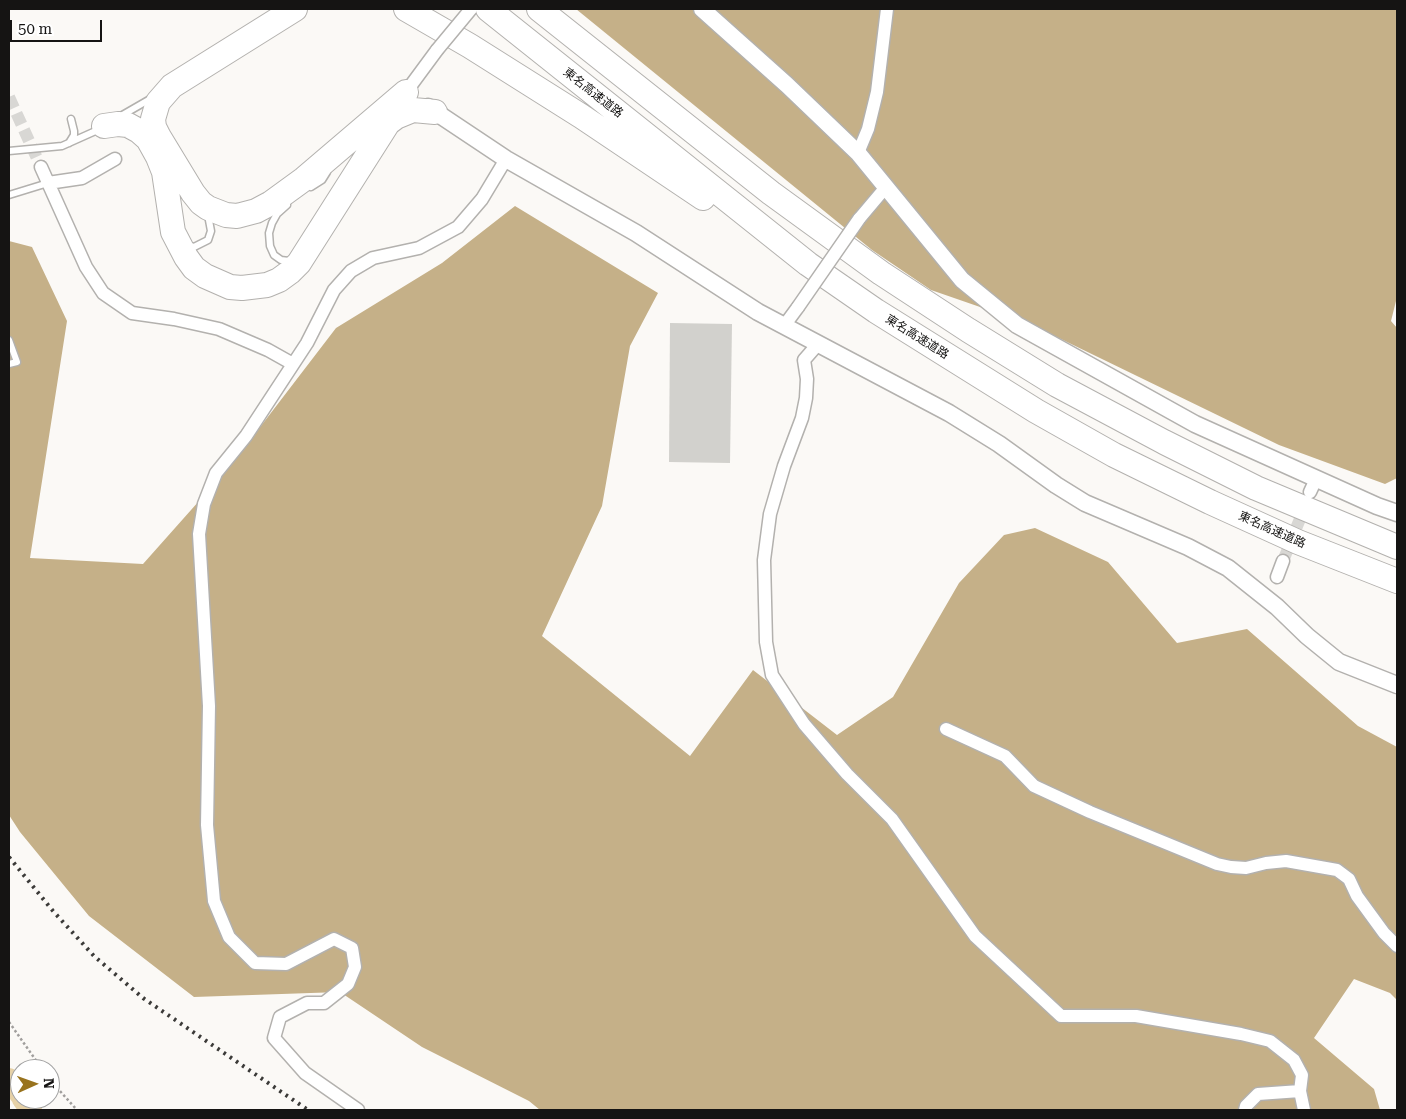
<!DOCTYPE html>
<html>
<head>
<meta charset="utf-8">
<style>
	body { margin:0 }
	#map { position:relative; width:1406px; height:1119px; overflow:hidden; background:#fbf9f6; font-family:"Roboto Serif",serif }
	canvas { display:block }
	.frame { position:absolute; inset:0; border:10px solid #151413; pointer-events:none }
	.north { position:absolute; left:10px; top:1059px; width:50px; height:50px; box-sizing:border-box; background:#fff; border:1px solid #a1a1a1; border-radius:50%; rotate:88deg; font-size:14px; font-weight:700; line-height:20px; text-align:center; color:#151413 }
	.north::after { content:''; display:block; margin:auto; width:18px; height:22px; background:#98731e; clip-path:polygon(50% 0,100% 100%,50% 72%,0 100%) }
	.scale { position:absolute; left:10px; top:20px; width:92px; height:22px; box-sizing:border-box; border:2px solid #151413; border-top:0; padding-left:6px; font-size:15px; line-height:18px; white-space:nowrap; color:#151413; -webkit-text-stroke:4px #fff; paint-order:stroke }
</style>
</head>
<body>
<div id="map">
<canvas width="1406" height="1119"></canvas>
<div class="frame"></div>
<div class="north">N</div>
<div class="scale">50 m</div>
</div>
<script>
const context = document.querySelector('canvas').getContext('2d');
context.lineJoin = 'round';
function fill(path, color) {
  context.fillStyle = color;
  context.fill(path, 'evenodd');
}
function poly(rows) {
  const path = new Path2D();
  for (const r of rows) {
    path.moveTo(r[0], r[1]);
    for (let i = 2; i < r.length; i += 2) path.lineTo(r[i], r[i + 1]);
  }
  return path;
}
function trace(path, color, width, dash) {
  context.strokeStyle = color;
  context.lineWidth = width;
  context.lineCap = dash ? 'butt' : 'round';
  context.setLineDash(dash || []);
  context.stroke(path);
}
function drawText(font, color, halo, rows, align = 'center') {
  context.font = font + ' "Roboto Serif","Noto Sans JP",serif';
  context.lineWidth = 4;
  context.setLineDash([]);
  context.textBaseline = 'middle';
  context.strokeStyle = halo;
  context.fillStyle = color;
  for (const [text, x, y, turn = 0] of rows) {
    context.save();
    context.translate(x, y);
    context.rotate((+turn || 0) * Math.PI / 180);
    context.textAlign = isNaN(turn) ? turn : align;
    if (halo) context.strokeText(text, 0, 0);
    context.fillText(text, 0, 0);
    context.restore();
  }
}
fill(poly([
	[576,9,1397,9,1397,297,1391,321,1397,328,1397,478,1385,484,1279,445,1032,325,931,290,872,250],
	[515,206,658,293,630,346,602,506,542,636,690,756,753,670,837,735,893,697,959,583,1004,535,1035,528,1108,562,1177,643,1247,629,1358,726,1397,747,1397,1000,1390,993,1354,979,1314,1038,1374,1089,1380,1110,540,1110,529,1101,422,1047,340,992,194,997,89,916,20,832,9,815,9,241,32,247,67,321,30,558,143,564,231,465,336,328,442,263]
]), '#c5b088');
trace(poly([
	[9,1079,20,1094],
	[23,1099,31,1110]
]), '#e6d1a7', 22);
fill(poly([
	[670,323,732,324,730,463,669,462]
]), '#d2d1cd');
trace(poly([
	[9,97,41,167],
	[1283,561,1306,504]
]), '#d8d7d4', 12, [12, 6]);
const service = poly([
	[119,117,152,98],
	[69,143,74,135,74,131,71,119],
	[9,151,62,146,100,129],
	[311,187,322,180,327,172],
	[9,195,48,183],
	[287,205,277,214,272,223,269,233,270,246,274,255,281,260,289,261,293,260],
	[186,245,194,247,208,240,211,231,208,215],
	[9,340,17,362,9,364]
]);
const minor = poly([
	[406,92,437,50],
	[858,153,868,129,877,92,887,9],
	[41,167,86,267,103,293,132,313,174,319,219,329,268,350,293,364],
	[48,183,82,178,115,159],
	[859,219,886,187],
	[784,326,798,307],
	[818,344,804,360,807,379,806,398,802,418,784,466,770,514,764,560,766,642,772,675,804,724,847,774,892,819,975,936,1061,1016,1136,1016,1241,1034,1270,1041,1294,1060,1302,1075,1300,1091,1304,1110],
	[1310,492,1316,479],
	[1277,577,1283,561],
	[946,729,1005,756,1034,786,1090,812,1217,864,1231,867,1246,868,1266,863,1286,861,1337,870,1349,879,1357,896,1384,933,1397,946],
	[358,1110,305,1073,274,1038,280,1017,307,1003,324,1003,348,984,355,967,352,948,334,939,286,964,255,963,229,937,214,901,207,825,209,706,199,534,204,504,216,473,246,436,307,343,334,290,351,271,373,258,419,248,458,227,482,199,506,159],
	[1245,1110,1246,1106,1258,1094,1300,1091]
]);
const tertiary = poly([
	[702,9,787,85,858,153,962,280,1017,325,1195,424,1377,506,1397,513],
	[428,107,506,159,636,233,758,312,949,413,999,444,1056,485,1085,503,1188,547,1228,568,1277,607,1307,636,1339,662,1397,685]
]);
const motorway = poly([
	[295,9,172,86,158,102,153,119,154,127,159,137,193,193,201,203,208,208,226,215,237,216,256,211,271,203,304,179,406,92],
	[406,9,470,46,581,116,703,198],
	[488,9,808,264,876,311,1036,411,1114,455,1210,502,1298,542,1397,581],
	[539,9,771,193,881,273,968,330,1057,385,1164,442,1256,488,1397,547],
	[104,126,118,124,128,125,139,131,148,139,158,157,164,172,173,232,186,257,194,268,205,276,230,287,242,288,267,285,279,280,290,272,299,263,388,123,396,117,413,110,435,112]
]);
trace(service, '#b3b1ae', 9);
trace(minor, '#b3b1ae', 15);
trace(tertiary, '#b3b1ae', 19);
trace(motorway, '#b3b1ae', 26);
trace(poly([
	[9,1022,42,1069],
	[50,1080,77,1110]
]), '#a09e9c', 2.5, [2.5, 2.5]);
trace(service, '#fff', 6);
trace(minor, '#fff', 12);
trace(tertiary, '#fff', 16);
trace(motorway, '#fff', 24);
trace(poly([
	[9,857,53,911,94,956,143,998,308,1110]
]), '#3b3a38', 4, [2.5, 5]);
const minorBridge = poly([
	[437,50,471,9],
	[798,307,859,219]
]);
trace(minorBridge, '#b3b1ae', 15, []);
trace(minorBridge, '#fff', 12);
drawText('12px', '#151413', '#fff', [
	["東名高速道路",593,93,38],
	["東名高速道路",917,337,32],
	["東名高速道路",1272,530,24]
]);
</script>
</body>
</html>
